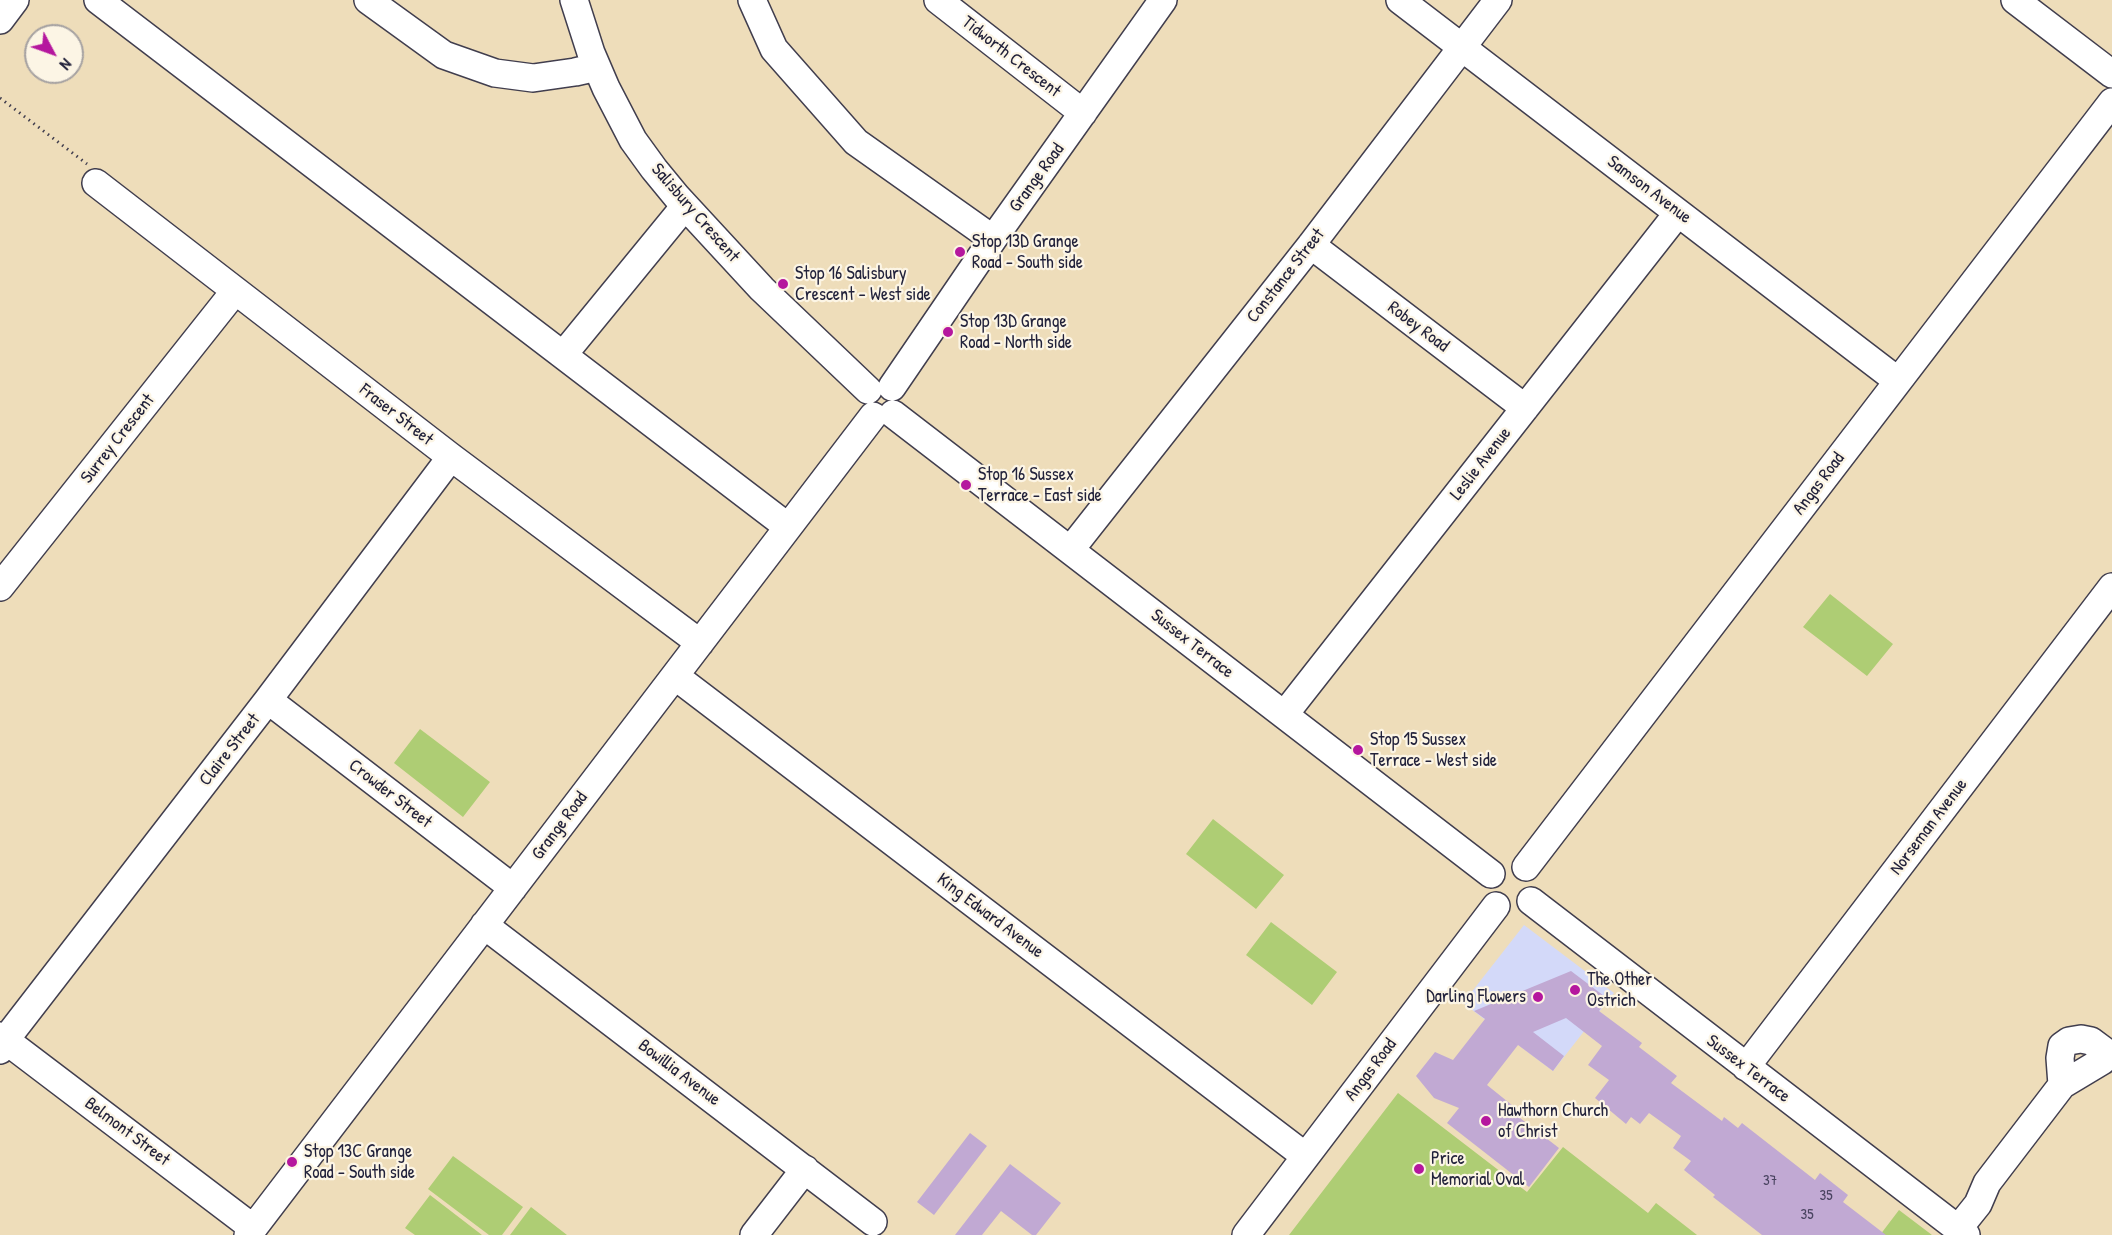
<!DOCTYPE html>
<html>
<head>
<meta charset="utf-8">
<style>
	body { margin:0 }
	#map { position:relative; width:2112px; height:1235px; overflow:hidden; background:#eeddba; font-family:"Patrick Hand",sans-serif }
	canvas { display:block }
	.north { position:absolute; left:24px; top:24px; width:60px; height:60px; box-sizing:border-box; background:#fcf5e5; border:2px solid #a5a1a1; border-radius:50%; rotate:131deg; font-size:16px; font-weight:700; line-height:24px; text-align:center; color:#22223b }
	.north::after { content:''; display:block; margin:auto; width:21px; height:27px; background:#b5179e; clip-path:polygon(50% 0,100% 100%,50% 72%,0 100%) }
</style>
</head>
<body>
<div id="map">
<canvas width="2112" height="1235"></canvas>
<div class="north">N</div>
</div>
<script>
const context = document.querySelector('canvas').getContext('2d');
context.lineJoin = 'round';
function fill(path, color) {
  context.fillStyle = color;
  context.fill(path, 'evenodd');
}
function poly(rows) {
  const path = new Path2D();
  for (const r of rows) {
    path.moveTo(r[0], r[1]);
    for (let i = 2; i < r.length; i += 2) path.lineTo(r[i], r[i + 1]);
  }
  return path;
}
function trace(path, color, width, dash) {
  context.strokeStyle = color;
  context.lineWidth = width;
  context.lineCap = dash ? 'butt' : 'round';
  context.setLineDash(dash || []);
  context.stroke(path);
}
function drawText(font, color, halo, rows, align = 'center') {
  context.font = font + ' "Patrick Hand",sans-serif';
  context.lineWidth = 4.5;
  context.setLineDash([]);
  context.textBaseline = 'middle';
  context.strokeStyle = halo;
  context.fillStyle = color;
  for (const [text, x, y, turn = 0] of rows) {
    context.save();
    context.translate(x, y);
    context.rotate((+turn || 0) * Math.PI / 180);
    context.textAlign = isNaN(turn) ? turn : align;
    if (halo) context.strokeText(text, 0, 0);
    context.fillText(text, 0, 0);
    context.restore();
  }
}
fill(poly([
	[1524,925,1614,993,1553,1071,1463,1003]
]), '#d3d9f9');
fill(poly([
	[1830,594,1893,644,1867,676,1803,627],
	[420,729,490,782,463,817,394,763],
	[1213,819,1284,875,1256,909,1186,854],
	[1271,922,1337,972,1312,1005,1246,955],
	[1398,1093,1527,1192,1563,1147,1648,1213,1656,1203,1697,1235,1289,1235],
	[453,1156,523,1207,502,1235,489,1235,428,1189],
	[430,1195,482,1235,415,1235,405,1228],
	[531,1207,567,1235,510,1235],
	[1899,1210,1932,1235,1880,1235]
]), '#aecd74');
fill(poly([
	[1571,971,1608,999,1599,1011,1642,1043,1639,1047,1677,1076,1671,1083,1722,1121,1724,1117,1738,1128,1742,1123,1815,1180,1820,1173,1848,1195,1843,1202,1886,1235,1762,1235,1713,1197,1715,1195,1684,1170,1691,1161,1673,1148,1681,1136,1649,1113,1640,1124,1631,1117,1626,1124,1595,1098,1609,1080,1588,1065,1602,1046,1566,1018,1533,1032,1564,1056,1553,1071,1518,1045,1487,1085,1523,1114,1520,1118,1559,1148,1529,1187,1447,1123,1459,1108,1434,1098,1416,1076,1435,1052,1453,1060,1485,1019,1474,1011],
	[970,1133,987,1146,934,1215,917,1202],
	[1010,1164,1061,1203,1036,1235,1032,1235,1001,1211,982,1235,955,1235]
]), '#c1a9d3');
const minor = poly([
	[98,0,788,527],
	[368,0,444,55,495,73,533,78,575,72,597,67],
	[574,0,591,53,606,88,633,140,654,169,677,197,762,289,868,390],
	[752,0,774,49,856,142,993,239],
	[938,0,1083,113],
	[1400,0,1898,381],
	[2015,0,2112,74],
	[0,20,15,0],
	[96,183,451,457,700,643],
	[1311,245,1525,408],
	[563,355,685,206],
	[892,387,993,239,1163,0],
	[893,414,1491,874],
	[1071,549,1311,245,1498,0],
	[0,587,235,291],
	[675,676,1305,1156],
	[268,700,513,888],
	[1284,715,1678,213],
	[1526,867,2112,102],
	[1531,901,1966,1235],
	[484,925,873,1222],
	[0,1036,253,1228],
	[0,1050,13,1030,268,700,451,457],
	[1746,1067,2112,587],
	[1958,1229,1978,1204,1987,1183,2062,1085,2102,1061,2107,1053,2091,1041,2081,1039,2069,1041,2062,1046,2060,1058,2062,1085],
	[248,1235,873,416],
	[754,1235,805,1169],
	[1246,1235,1496,906]
]);
trace(minor, '#413e4e', 30);
trace(poly([
	[0,98,87,164]
]), '#413e4e', 3, [1.5, 4.5]);
trace(minor, '#fff', 27);
for (const [x, y, r, color] of [
	[960,252,6,"#b5179e"],
	[783,284,6,"#b5179e"],
	[948,332,6,"#b5179e"],
	[966,485,6,"#b5179e"],
	[1358,750,6,"#b5179e"],
	[1575,990,6,"#b5179e"],
	[1538,997,6,"#b5179e"],
	[1486,1121,6,"#b5179e"],
	[292,1162,6,"#b5179e"],
	[1419,1169,6,"#b5179e"]
]) {
  const dot = new Path2D();
  dot.arc(x, y, r, 0, 2 * Math.PI);
  context.fillStyle = color;
  context.fill(dot);
  trace(dot, '#fcf5e5', 2);
}
drawText('15px', '#4a4461', null, [
	["37",1770,1181],
	["35",1826,1196],
	["35",1807,1215]
]);
drawText('18px', '#22223b', '#fcf5e5', [
	["Tidworth Crescent",1011,57,38],
	["Grange Road",1037,178,-54],
	["Samson Avenue",1649,190,37],
	["Salisbury Crescent",695,213,49],
	["Constance Street",1286,276,-52],
	["Robey Road",1418,327,37],
	["Fraser Street",396,415,38],
	["Surrey Crescent",118,439,-52],
	["Leslie Avenue",1481,464,-52],
	["Angas Road",1819,484,-53],
	["Sussex Terrace",1192,644,38],
	["Claire Street",230,750,-52],
	["Crowder Street",390,794,38],
	["Grange Road",560,826,-53],
	["Norseman Avenue",1929,827,-53],
	["King Edward Avenue",990,916,37],
	["Sussex Terrace",1748,1069,37],
	["Angas Road",1371,1070,-53],
	["Bowillia Avenue",679,1073,37],
	["Belmont Street",127,1132,37]
]);
drawText('18px', '#22223b', '#fcf5e5', [
	["Stop 13D Grange",972,242],
	["Road - South side",972,263],
	["Stop 16 Salisbury",795,274],
	["Crescent - West side",795,295],
	["Stop 13D Grange",960,322],
	["Road - North side",960,343],
	["Stop 16 Sussex",978,475],
	["Terrace - East side",978,496],
	["Stop 15 Sussex",1370,740],
	["Terrace - West side",1370,761],
	["The Other",1587,980],
	["Ostrich",1587,1001],
	["Darling Flowers",1526,997,"right"],
	["Hawthorn Church",1498,1111],
	["of Christ",1498,1132],
	["Stop 13C Grange",304,1152],
	["Road - South side",304,1173],
	["Price",1431,1159],
	["Memorial Oval",1431,1180]
], 'left');
</script>
</body>
</html>
